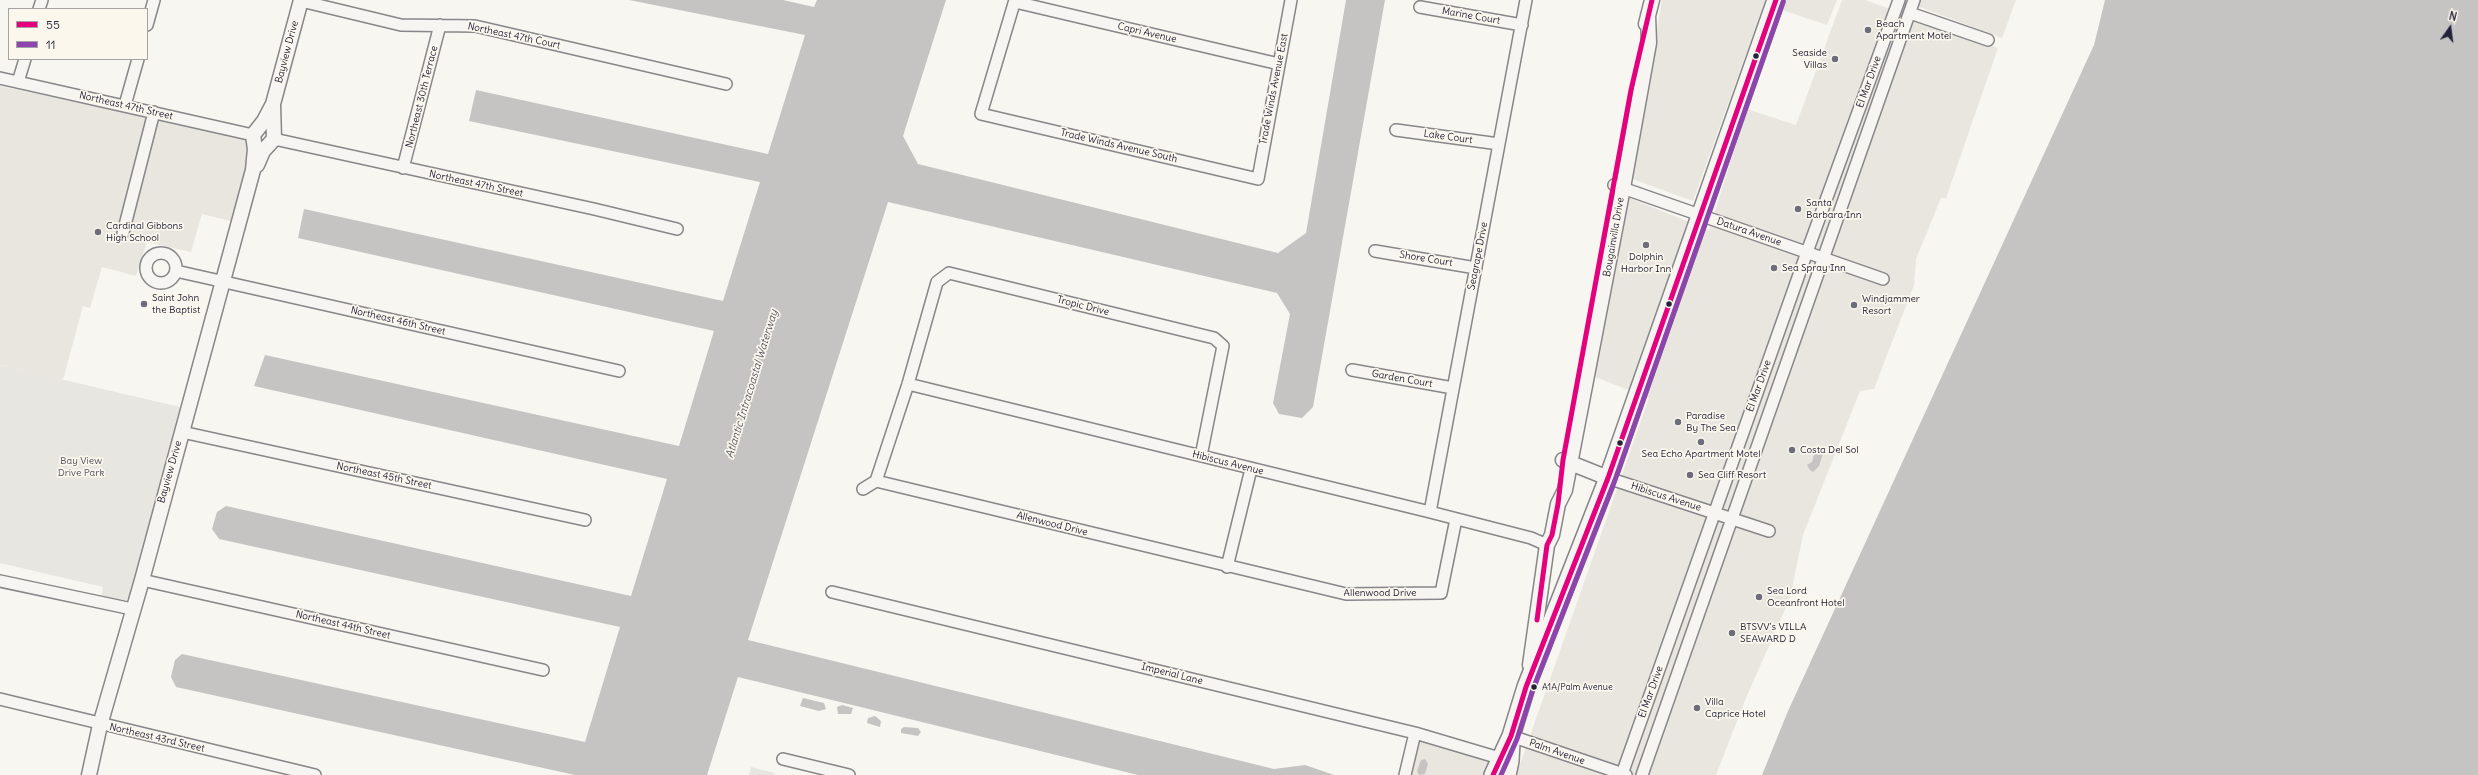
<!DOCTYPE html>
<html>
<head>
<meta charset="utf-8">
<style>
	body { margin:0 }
	#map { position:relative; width:2478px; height:775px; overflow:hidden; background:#f8f6f0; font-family:Delius,sans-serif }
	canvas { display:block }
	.legend { position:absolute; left:8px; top:8px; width:140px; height:52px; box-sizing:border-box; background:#fbf7ec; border:1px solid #a4a2a5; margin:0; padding:5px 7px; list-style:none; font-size:12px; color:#22223b }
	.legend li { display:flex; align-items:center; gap:8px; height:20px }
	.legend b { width:20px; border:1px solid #a4a2a5 }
	.north { position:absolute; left:2430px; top:8px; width:40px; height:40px; -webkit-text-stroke:3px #fbf7ec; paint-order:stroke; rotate:14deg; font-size:11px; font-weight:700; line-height:16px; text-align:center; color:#22223b }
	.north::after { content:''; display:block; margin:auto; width:14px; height:18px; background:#22223b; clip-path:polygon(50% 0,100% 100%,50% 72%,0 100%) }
</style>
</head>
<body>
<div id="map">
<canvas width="2478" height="775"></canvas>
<ul class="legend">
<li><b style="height:5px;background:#e5007d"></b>55</li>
<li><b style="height:5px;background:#8e44ad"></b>11</li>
</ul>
<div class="north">N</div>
</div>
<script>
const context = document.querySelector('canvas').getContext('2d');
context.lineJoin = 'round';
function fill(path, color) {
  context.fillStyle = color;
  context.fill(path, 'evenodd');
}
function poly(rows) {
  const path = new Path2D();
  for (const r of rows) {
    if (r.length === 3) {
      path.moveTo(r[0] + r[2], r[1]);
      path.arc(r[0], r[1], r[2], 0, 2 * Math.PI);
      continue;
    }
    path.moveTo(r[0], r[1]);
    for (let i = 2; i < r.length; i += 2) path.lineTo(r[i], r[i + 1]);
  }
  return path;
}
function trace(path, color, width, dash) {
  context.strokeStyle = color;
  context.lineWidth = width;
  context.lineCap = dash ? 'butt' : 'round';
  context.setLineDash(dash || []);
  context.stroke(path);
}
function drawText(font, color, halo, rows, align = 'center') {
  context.font = font + ' Delius,sans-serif';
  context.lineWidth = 3.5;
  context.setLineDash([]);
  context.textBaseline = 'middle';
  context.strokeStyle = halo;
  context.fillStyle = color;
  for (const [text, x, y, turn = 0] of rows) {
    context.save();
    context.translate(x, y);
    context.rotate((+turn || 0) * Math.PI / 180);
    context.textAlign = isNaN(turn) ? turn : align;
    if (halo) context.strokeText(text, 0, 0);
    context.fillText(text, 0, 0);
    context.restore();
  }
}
fill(poly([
	[1662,0,1837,0,1827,25,1764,4,1693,201,1632,179],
	[1842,0,1865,0,1998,48,1946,198,1941,198,1916,259,1914,285,1874,389,1860,391,1803,535,1790,598,1746,698,1716,775,1411,775,1419,740,1519,767,1649,398,1590,375,1627,197,1709,230,1747,109,1796,125],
	[1901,0,2016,0,2002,38],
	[0,86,245,138,253,153,234,222,202,214,191,252,147,242,136,276,102,267,90,308,83,306,63,380,0,365]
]), '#e9e6e0');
fill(poly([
	[0,365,180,407,131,594,126,600,119,601,101,598,103,587,0,563],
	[751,767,775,773,774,775,749,775]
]), '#e8e6e0');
fill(poly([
	[629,0,783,0,814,7,817,0,946,0,903,136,918,164,1278,253,1306,233,1346,0,1385,0,1313,407,1302,418,1279,414,1273,403,1290,314,1277,293,888,202,748,640,1274,769,1305,765,1334,775,1138,775,738,677,707,775,575,775,176,687,171,677,175,660,182,654,585,742,620,627,219,539,212,529,217,512,226,506,631,596,667,479,254,386,265,355,679,446,714,331,298,238,304,209,723,301,760,182,469,121,476,90,768,154,805,35],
	[2105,0,2478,0,2478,775,1762,775,1788,711,2094,45],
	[1819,450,1823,454,1819,466,1813,472,1810,470,1807,465,1812,462,1815,452],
	[803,698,824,703,826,709,819,711,800,706],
	[842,705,853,708,851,714,838,714,837,707],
	[875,716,881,721,880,727,867,723,868,718],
	[904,727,918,728,921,732,918,736,901,733,901,729],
	[1425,759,1428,764,1425,774,1419,775,1417,771,1421,760]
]), '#c6c4c3');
const minor = poly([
	[1015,0,981,114,1258,179,1291,0],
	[301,1,401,25,475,26,726,84],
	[1015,2,1279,64],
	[1420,7,1522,25],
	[39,9,42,0],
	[1910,13,1988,40],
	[147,25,154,0],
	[0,78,253,135],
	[18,82,25,59],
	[125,105,138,59],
	[1396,130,1499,144],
	[274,139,594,209,677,229],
	[403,168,440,25],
	[1614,185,1883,279],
	[123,233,154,112],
	[1375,251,1476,268],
	[161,268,15],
	[176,271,619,371],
	[1352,370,1453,388],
	[908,384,1430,512,1531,538,1547,545],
	[182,432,585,520],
	[1608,478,1769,531],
	[876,481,908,384,937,282,949,273,1214,338,1223,346,1201,456],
	[863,489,876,481,1346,594,1441,593,1456,519],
	[1430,512,1526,0],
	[1227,567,1251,469],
	[142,580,543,670],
	[0,581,132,609],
	[832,592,1415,733,1506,760],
	[0,699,315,775],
	[1511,736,1626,775],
	[783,759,849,775],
	[1622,774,1807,252,1899,0],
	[1405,775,1415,733],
	[1642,775,1914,0]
]);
const tertiary = poly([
	[1646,24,1652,0],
	[257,165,263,151,274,139,273,104,301,0],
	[1563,460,1608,478],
	[1530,665,1547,545,1552,535,1558,504,1565,490,1623,188,1649,43,1648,15],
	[89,775,100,725,142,580,253,170,255,149,253,135,264,121,273,104]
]);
const primary = poly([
	[1493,775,1511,736,1526,687,1608,478,1776,0],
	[1507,775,1510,761,1511,743]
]);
trace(minor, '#878688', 14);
trace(tertiary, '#878688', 17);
trace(primary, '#878688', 20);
trace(minor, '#f6f5f1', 11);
trace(tertiary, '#f6f5f1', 14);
trace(primary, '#f6f5f1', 17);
trace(poly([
	[1537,620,1547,545,1552,535,1558,504,1563,460,1631,90,1652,0],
	[1493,775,1511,736,1526,687,1608,478,1776,0]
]), '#e5007d', 5);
trace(poly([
	[1501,775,1517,739,1533,689,1615,480,1783,2]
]), '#8e44ad', 5);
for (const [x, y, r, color] of [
	[1868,30,4,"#6d6c7a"],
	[1756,56,3.5,"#22223b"],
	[1835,59,4,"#6d6c7a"],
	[1798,209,4,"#6d6c7a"],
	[98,232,4,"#6d6c7a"],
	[1646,245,4,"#6d6c7a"],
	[1774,268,4,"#6d6c7a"],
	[144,304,4,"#6d6c7a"],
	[1669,304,3.5,"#22223b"],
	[1854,305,4,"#6d6c7a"],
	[1678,422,4,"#6d6c7a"],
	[1701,442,4,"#6d6c7a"],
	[1620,443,3.5,"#22223b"],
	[1792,450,4,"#6d6c7a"],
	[1690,475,4,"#6d6c7a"],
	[1759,597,4,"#6d6c7a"],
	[1732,633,4,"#6d6c7a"],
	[1534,687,3.5,"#22223b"],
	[1697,708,4,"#6d6c7a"]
]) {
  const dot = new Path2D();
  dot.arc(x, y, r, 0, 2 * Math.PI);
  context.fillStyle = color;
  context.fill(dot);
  trace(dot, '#fbf7ec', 1.5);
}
drawText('9px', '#22223b', '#fbf7ec', [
	["A1A/Palm Avenue",1542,687]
], 'left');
drawText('10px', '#22223b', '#fbf7ec', [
	["Marine Court",1471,16,10],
	["Capri Avenue",1147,33,13],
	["Northeast 47th Court",514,36,12],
	["Bayview Drive",287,52,-75],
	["El Mar Drive",1869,82,-70],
	["Trade Winds Avenue East",1274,89,-79],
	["Northeast 30th Terrace",422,97,-76],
	["Northeast 47th Street",126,106,13],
	["Lake Court",1448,137,8],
	["Trade Winds Avenue South",1119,146,13],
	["Northeast 47th Street",476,184,12],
	["Datura Avenue",1749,232,19],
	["Bougainvilla Drive",1614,237,-80],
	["Seagrape Drive",1478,256,-79],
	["Shore Court",1426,259,9],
	["Tropic Drive",1083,306,14],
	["Northeast 46th Street",398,321,13],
	["Garden Court",1402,379,10],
	["El Mar Drive",1759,386,-70],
	["Hibiscus Avenue",1228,463,14],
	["Bayview Drive",170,472,-74],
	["Northeast 45th Street",384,476,12],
	["Hibiscus Avenue",1666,497,18],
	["Allenwood Drive",1052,524,14],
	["Allenwood Drive",1380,593],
	["Northeast 44th Street",343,625,13],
	["Imperial Lane",1172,674,14],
	["El Mar Drive",1651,692,-70],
	["Northeast 43rd Street",157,738,13],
	["Palm Avenue",1557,752,19]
]);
drawText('10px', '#22223b', '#fbf7ec', [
	["Beach",1876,24],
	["Apartment Motel",1876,36],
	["Seaside",1827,53,"right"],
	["Villas",1827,65,"right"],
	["Santa",1806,203],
	["Barbara Inn",1806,215],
	["Cardinal Gibbons",106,226],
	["High School",106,238],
	["Dolphin",1646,257,"center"],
	["Harbor Inn",1646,269,"center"],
	["Sea Spray Inn",1782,268],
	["Saint John",152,298],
	["the Baptist",152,310],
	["Windjammer",1862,299],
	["Resort",1862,311],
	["Paradise",1686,416],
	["By The Sea",1686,428],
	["Costa Del Sol",1800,450],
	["Sea Echo Apartment Motel",1701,454,"center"],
	["Sea Cliff Resort",1698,475],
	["Sea Lord",1767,591],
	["Oceanfront Hotel",1767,603],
	["BTSVV's VILLA",1740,627],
	["SEAWARD D",1740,639],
	["Villa",1705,702],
	["Caprice Hotel",1705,714]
], 'left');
drawText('10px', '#505061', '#fbf7ec', [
	["Bay View",81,461],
	["Drive Park",81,473]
]);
drawText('italic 11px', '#545364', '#fbf7ec', [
	["Atlantic Intracoastal Waterway",752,384,-73]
]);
</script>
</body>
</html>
